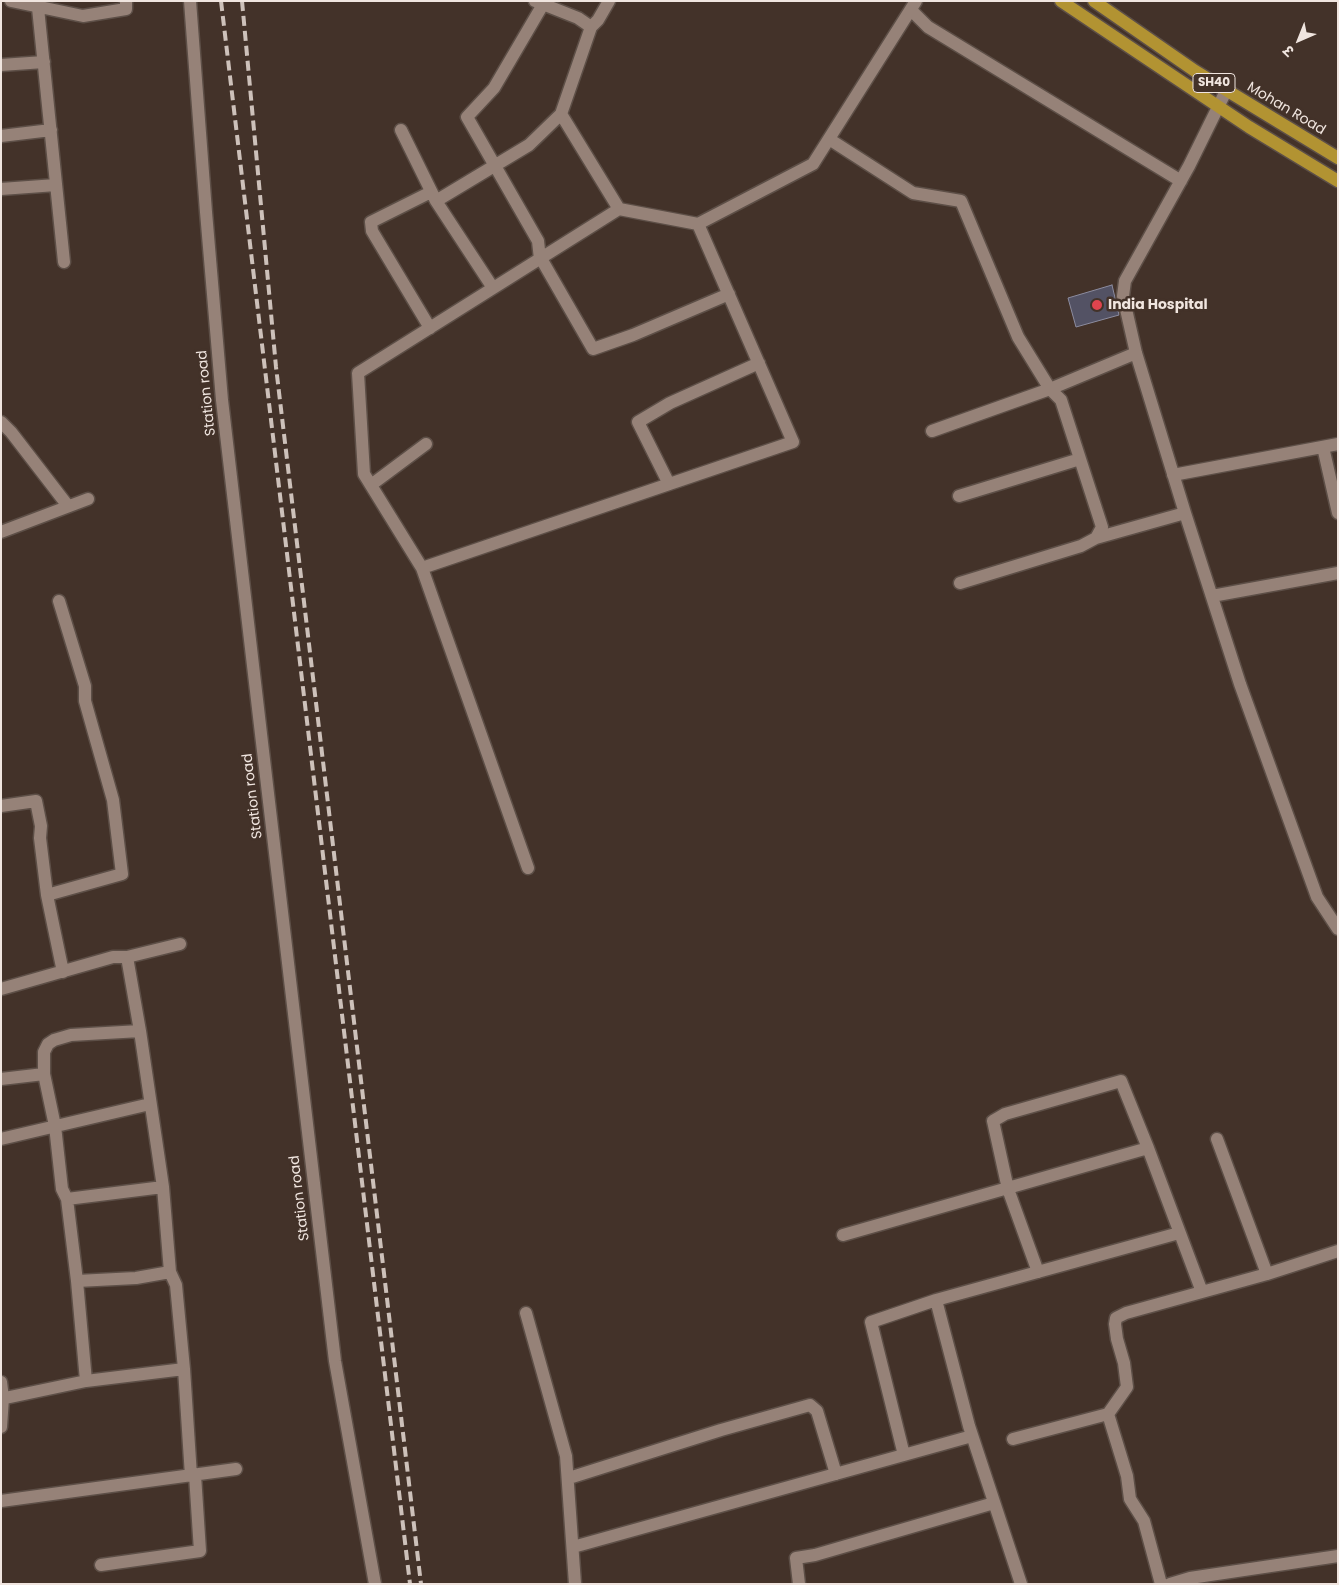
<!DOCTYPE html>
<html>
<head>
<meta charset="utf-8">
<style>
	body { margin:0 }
	#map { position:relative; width:1339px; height:1585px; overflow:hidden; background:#433229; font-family:Poppins,"Noto Sans Devanagari",sans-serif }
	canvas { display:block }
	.frame { position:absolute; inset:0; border:2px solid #f0e5df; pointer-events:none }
	.north { position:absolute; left:1274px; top:15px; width:50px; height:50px; -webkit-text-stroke:4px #433229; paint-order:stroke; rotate:224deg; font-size:14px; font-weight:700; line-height:20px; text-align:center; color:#f0e5df }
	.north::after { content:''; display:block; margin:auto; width:18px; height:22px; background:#f0e5df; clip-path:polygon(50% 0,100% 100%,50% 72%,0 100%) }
</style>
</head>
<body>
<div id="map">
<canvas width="1339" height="1585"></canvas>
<div class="frame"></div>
<div class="north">उ</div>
</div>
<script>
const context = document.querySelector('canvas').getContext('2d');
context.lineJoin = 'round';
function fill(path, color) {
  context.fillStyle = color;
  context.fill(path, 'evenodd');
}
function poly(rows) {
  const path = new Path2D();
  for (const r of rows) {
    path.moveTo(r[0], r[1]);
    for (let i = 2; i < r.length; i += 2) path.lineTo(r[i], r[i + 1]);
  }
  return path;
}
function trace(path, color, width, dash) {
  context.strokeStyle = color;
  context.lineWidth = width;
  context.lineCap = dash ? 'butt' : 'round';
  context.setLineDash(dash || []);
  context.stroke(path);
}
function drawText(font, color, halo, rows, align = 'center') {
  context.font = font + ' Poppins,sans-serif';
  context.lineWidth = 5;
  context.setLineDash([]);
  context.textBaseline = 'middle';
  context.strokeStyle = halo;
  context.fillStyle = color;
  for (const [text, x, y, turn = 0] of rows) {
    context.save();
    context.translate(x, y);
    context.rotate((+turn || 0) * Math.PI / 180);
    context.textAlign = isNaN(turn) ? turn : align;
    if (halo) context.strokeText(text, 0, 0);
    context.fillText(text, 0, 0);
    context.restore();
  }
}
const building = poly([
	[1112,285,1119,315,1076,327,1068,298,1112,285]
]);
fill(building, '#535264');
trace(building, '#8c8c9f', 1);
const minor = poly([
	[11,1,83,16,126,9,126,1],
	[190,1,206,212,222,400,263,751,335,1361,375,1584],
	[535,1,578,18,591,27,598,20,609,1],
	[545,1,494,88,467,117,538,241,540,259,543,262,593,349,633,335,729,294],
	[38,8,64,262],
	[911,10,928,27,1181,181],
	[1,65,44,62],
	[1226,91,1189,166,1125,281,1123,296,1136,353,1185,513,1240,684,1317,897,1338,929],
	[561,114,619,209],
	[401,130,436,201,493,288],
	[1,136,51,130],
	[829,139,913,193,961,201,1018,337,1050,389,1061,400,1102,527,1096,538,1081,546,960,583],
	[1,189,56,185],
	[436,201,529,145,561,114,591,27],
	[430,328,372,231,371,222,431,192],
	[1,422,11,432,68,506],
	[932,431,1050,389,1136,353],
	[1323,447,1338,513],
	[1173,475,1338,444],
	[669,484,638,422,670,403,759,363],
	[371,485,426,444],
	[959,496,1080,459],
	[1,532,88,499],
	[1096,538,1185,513],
	[422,568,793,442,698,224,813,164,916,1],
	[1212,596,1338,573],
	[1,806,36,801,41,826,40,838,47,895,63,972],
	[528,868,422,568,364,474,358,373,619,209,698,224],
	[47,895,122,874,113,800,85,701,85,686,59,601],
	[127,957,180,944],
	[1,989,113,957,127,957,140,1031,163,1187,170,1272,176,1285,184,1369,191,1476],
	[1,1079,44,1074],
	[1,1139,150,1104],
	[1217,1139,1267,1274],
	[67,1199,163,1187],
	[843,1235,1148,1148],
	[1038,1272,1008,1189,993,1121,1005,1114,1121,1081,1148,1148,1202,1292],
	[77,1281,136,1278,170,1272],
	[936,1300,969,1426,1021,1584],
	[526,1313,566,1456,575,1584],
	[86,1381,77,1281,67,1199,62,1189,55,1126,44,1074,44,1052,48,1044,54,1040,71,1035,140,1031],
	[1,1382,3,1398,1,1427],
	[1,1399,86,1381,184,1369],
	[1108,1414,1127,1476,1130,1499,1144,1521,1161,1584],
	[1013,1439,1108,1414,1127,1387,1124,1363,1117,1339,1115,1324,1116,1318,1126,1313,1267,1274,1338,1251],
	[904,1455,871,1322,936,1300,1179,1233],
	[569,1478,721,1430,810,1405,817,1411,836,1474],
	[1,1501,236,1469],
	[573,1547,972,1436],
	[101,1565,200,1551,195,1475],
	[799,1584,796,1558,815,1555,994,1503],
	[1170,1584,1190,1578,1338,1556]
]);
const major = poly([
	[1061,1,1249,127,1338,181],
	[1094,1,1195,71,1338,158]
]);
trace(minor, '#5d4f47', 15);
trace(major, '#5d4f47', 15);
trace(minor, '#968278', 12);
trace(major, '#b29332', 12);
trace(poly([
	[221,1,410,1584],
	[242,1,276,367,421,1584]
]), '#cdc1ba', 4, [10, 5]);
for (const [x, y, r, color] of [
	[1097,305,6,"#e0444e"]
]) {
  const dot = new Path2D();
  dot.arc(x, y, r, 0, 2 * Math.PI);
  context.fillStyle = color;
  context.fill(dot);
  trace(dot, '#433229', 2);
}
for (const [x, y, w] of [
	[1214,83,42]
]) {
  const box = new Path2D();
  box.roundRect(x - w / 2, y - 9.5, w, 19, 4);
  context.fillStyle = '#433229';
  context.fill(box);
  trace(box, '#f0e5df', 1);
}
drawText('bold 12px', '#f0e5df', null, [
	["SH40",1214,83]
]);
drawText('14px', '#f0e5df', '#433229', [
	["Mohan Road",1286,109,31],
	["Station road",207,393,-96],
	["Station road",253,796,-97],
	["Station road",300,1198,-97]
]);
drawText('bold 14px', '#f0e5df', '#433229', [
	["India Hospital",1108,305]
], 'left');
</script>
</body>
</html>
